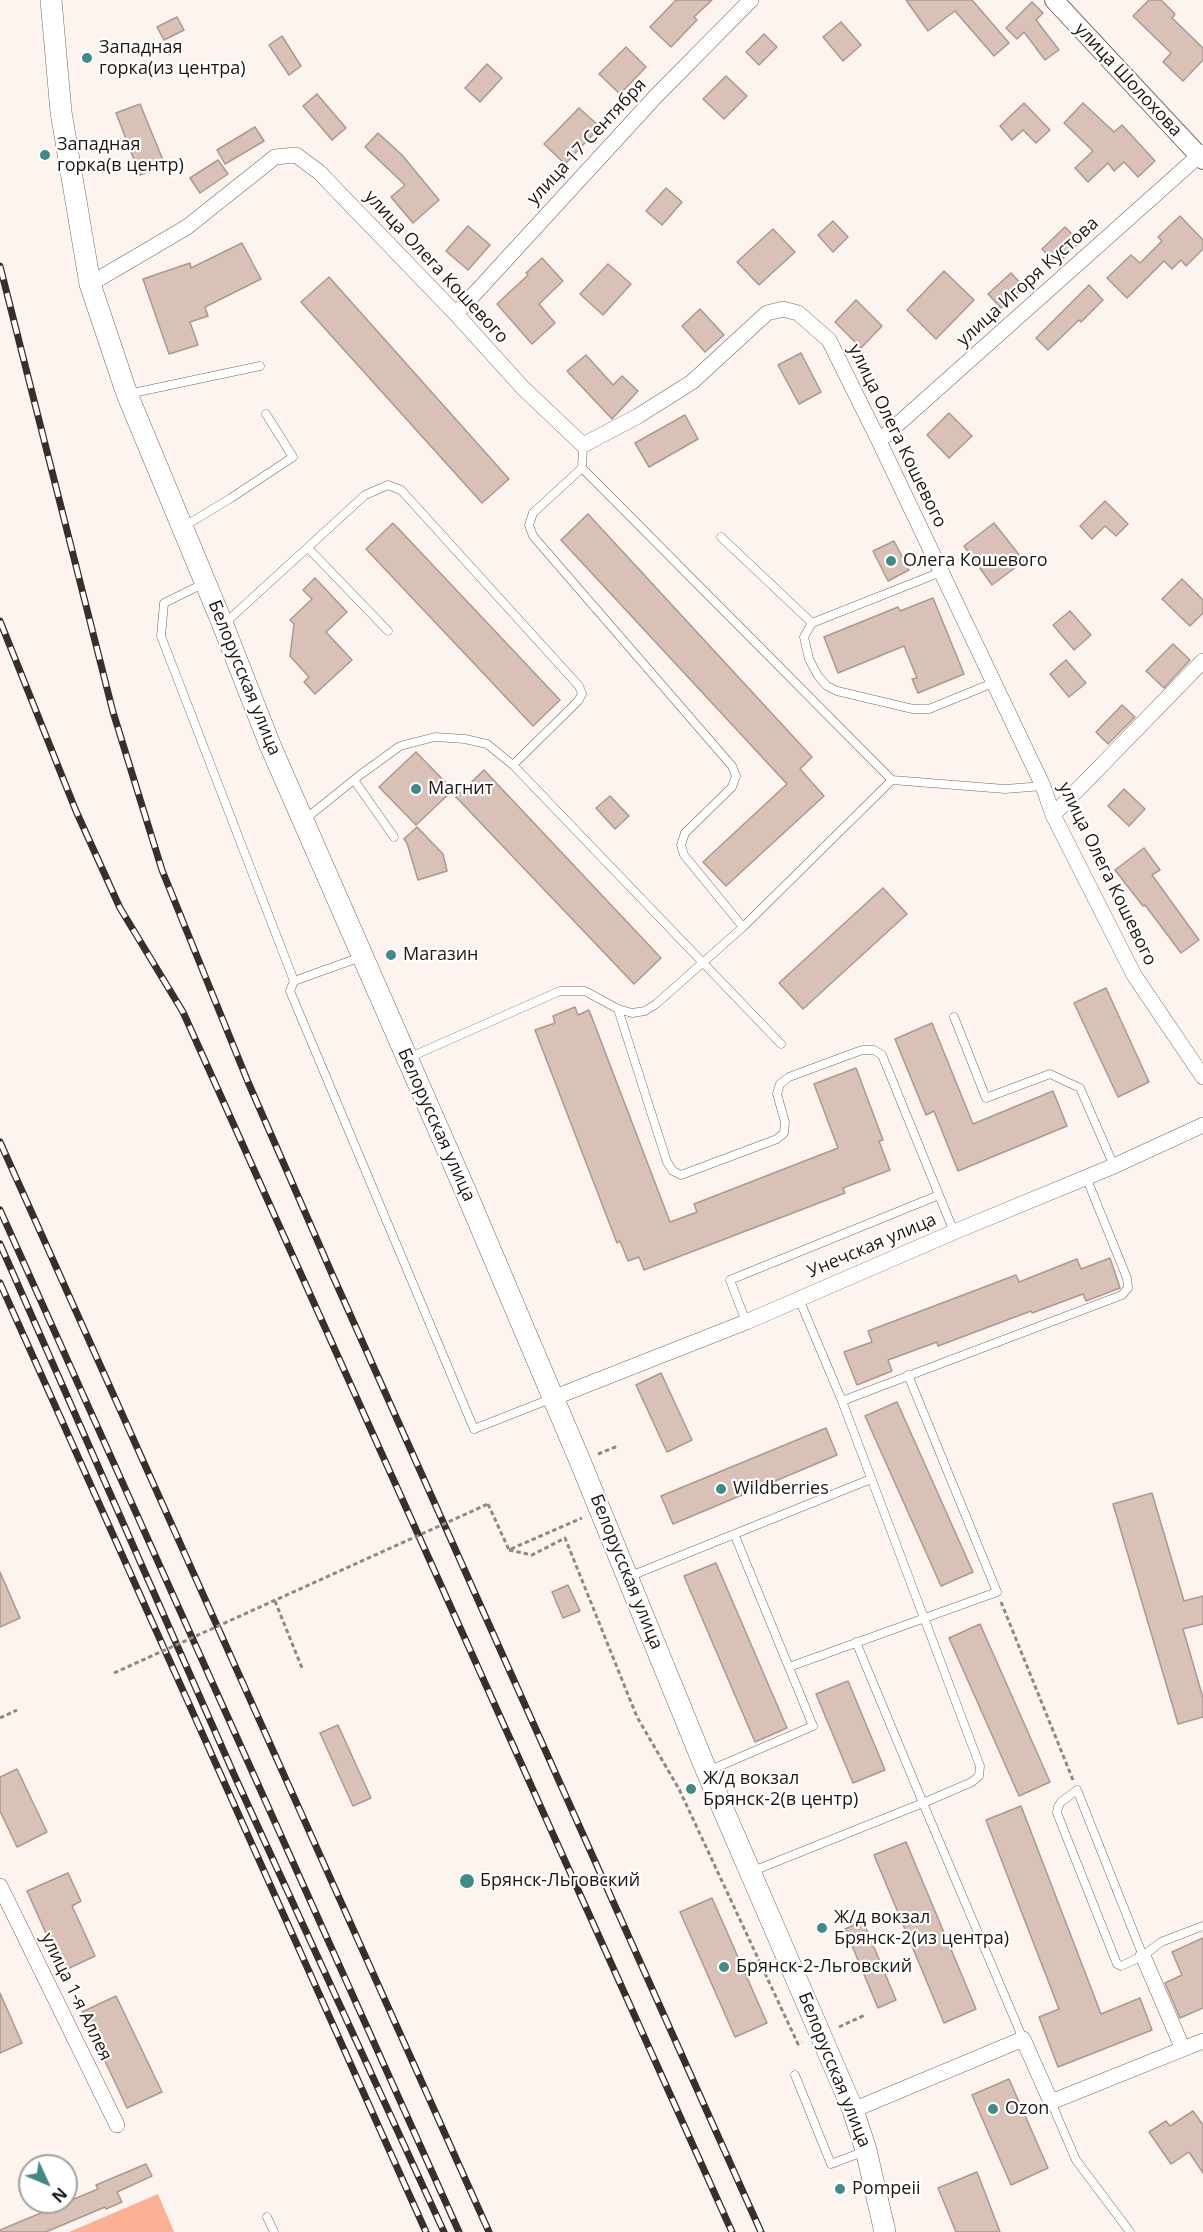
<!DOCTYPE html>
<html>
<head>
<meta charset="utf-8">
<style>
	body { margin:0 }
	#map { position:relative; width:1203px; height:2232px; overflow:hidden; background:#fdf3ef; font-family:"Open Sans",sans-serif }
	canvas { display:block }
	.north { position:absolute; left:18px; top:2154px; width:60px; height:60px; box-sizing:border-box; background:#fff; border:2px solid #a5a2a1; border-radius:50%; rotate:134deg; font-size:16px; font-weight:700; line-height:24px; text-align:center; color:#1f1713 }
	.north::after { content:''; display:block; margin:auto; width:21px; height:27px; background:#438a87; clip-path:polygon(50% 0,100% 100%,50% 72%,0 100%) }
</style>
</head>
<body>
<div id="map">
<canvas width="1203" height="2232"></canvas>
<div class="north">N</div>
</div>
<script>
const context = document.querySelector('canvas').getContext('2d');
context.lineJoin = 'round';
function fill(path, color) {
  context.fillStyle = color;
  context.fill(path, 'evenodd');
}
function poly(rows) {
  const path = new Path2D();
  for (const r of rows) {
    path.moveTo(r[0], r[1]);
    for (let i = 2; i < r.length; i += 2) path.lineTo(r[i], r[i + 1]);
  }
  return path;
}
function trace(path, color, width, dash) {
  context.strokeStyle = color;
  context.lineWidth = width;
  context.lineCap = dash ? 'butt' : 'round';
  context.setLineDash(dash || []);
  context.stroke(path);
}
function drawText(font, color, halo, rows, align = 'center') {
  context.font = font + ' "Open Sans",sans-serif';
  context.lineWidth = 4.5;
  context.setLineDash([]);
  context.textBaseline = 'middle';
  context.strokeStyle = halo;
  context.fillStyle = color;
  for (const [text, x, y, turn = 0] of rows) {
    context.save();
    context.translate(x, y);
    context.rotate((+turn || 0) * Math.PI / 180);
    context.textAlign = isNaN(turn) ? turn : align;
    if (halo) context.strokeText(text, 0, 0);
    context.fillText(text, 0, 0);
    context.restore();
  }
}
fill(poly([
	[158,2194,174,2232,69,2232]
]), '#fcb196');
const building = poly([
	[676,0,712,0,694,17,697,20,671,47,650,27,676,0],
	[906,0,972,0,1009,43,994,56,955,11,928,31,906,0],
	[1149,0,1161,0,1175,14,1172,18,1203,48,1203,60,1183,81,1163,62,1171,53,1133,16,1149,0],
	[1032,2,1043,13,1036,20,1059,50,1045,60,1024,32,1017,39,1006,28,1032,2],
	[177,17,184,30,164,40,157,27,177,17],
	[841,22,861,45,843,61,823,37,841,22],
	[764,34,777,47,759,65,746,52,764,34],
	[282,36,301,66,289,75,269,45,282,36],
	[626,47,646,67,620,94,599,74,626,47],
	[487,64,502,78,480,102,465,88,487,64],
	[726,76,747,96,724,119,703,99,726,76],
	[317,94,346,128,332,140,303,106,317,94],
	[1024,103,1050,130,1036,143,1023,130,1012,140,1000,126,1024,103],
	[1083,103,1114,132,1122,125,1155,161,1138,177,1124,162,1114,171,1108,163,1088,182,1075,168,1093,151,1064,123,1083,103],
	[140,104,165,165,140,175,116,113,140,104],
	[579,108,600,127,565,164,544,144,579,108],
	[255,127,264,141,225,164,217,150,255,127],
	[378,133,402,155,439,200,413,223,391,197,405,185,365,147,378,133],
	[218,160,228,174,200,193,190,178,218,160],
	[666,188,682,202,662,225,646,211,666,188],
	[1180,216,1203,240,1203,249,1186,266,1181,260,1172,269,1164,261,1127,298,1107,278,1131,255,1140,263,1162,241,1158,237,1180,216],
	[833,221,848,237,833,252,818,235,833,221],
	[468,226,490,245,468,270,446,251,468,226],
	[1065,227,1080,242,1057,264,1042,249,1065,227],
	[773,229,795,252,759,285,737,262,773,229],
	[242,243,261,279,205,307,208,316,190,322,198,345,169,354,143,279,190,263,191,268,242,243],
	[542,258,563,281,539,304,555,323,532,344,497,304,528,275,526,273,542,258],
	[608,264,631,284,603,315,580,294,608,264],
	[944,271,974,300,936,339,907,310,944,271],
	[1011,273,1024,287,1001,308,988,294,1011,273],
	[329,277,509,479,482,503,301,302,329,277],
	[1089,285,1103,300,1081,322,1079,320,1048,350,1036,338,1089,285],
	[856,300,882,326,861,348,835,322,856,300],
	[700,309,724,335,705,352,682,326,700,309],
	[801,353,821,392,799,404,778,365,801,353],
	[586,355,613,385,622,376,638,391,612,419,567,371,586,355],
	[949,413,972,436,949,458,927,435,949,413],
	[685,415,698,439,649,467,635,443,685,415],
	[1105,501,1128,524,1116,536,1105,526,1092,539,1080,526,1105,501],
	[588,514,812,757,800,769,824,796,726,886,703,862,787,784,561,540,588,514],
	[393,523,560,700,533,726,366,549,393,523],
	[994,523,1024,561,992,585,964,546,994,523],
	[894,541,909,570,888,581,873,551,894,541],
	[315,578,347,612,326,632,352,660,315,694,304,682,309,677,290,656,294,624,290,620,312,599,303,590,315,578],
	[1182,579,1203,600,1203,613,1190,626,1162,599,1182,579],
	[933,598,964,674,918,693,912,679,917,678,904,646,838,673,824,637,898,607,900,611,933,598],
	[1070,611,1091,635,1074,650,1053,625,1070,611],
	[1173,644,1190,660,1164,688,1146,671,1173,644],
	[1066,660,1086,683,1069,697,1050,674,1066,660],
	[1122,705,1135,717,1108,744,1096,732,1122,705],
	[416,752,453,790,416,825,379,787,416,752],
	[484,770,661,958,634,984,456,797,484,770],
	[1124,789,1145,809,1129,826,1108,806,1124,789],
	[610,796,629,816,615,829,596,808,610,796],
	[417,827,443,854,447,871,418,880,407,843,404,839,417,827],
	[1144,848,1160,870,1152,875,1199,940,1181,953,1145,905,1143,906,1115,870,1144,848],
	[883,888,907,914,803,1009,779,983,883,888],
	[1106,988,1149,1082,1118,1097,1074,1003,1106,988],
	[575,1007,578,1015,589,1010,670,1222,697,1212,694,1204,838,1148,814,1084,856,1068,883,1140,879,1141,890,1170,843,1188,845,1193,644,1270,639,1257,628,1261,620,1241,617,1243,535,1030,555,1023,553,1016,575,1007],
	[932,1023,973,1124,1053,1091,1067,1126,958,1171,934,1111,926,1115,895,1039,932,1023],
	[1110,1258,1120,1288,1086,1301,1083,1294,1032,1313,1031,1311,938,1346,937,1342,888,1360,892,1371,857,1385,844,1352,872,1342,868,1331,1016,1275,1019,1282,1077,1259,1081,1269,1110,1258],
	[661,1373,692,1440,667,1452,636,1385,661,1373],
	[897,1402,973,1572,941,1586,865,1416,897,1402],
	[826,1428,837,1455,673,1524,661,1496,826,1428],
	[1152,1493,1184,1601,1203,1596,1203,1624,1183,1629,1203,1698,1203,1717,1178,1724,1113,1504,1152,1493],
	[716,1563,787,1728,755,1742,684,1576,716,1563],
	[0,1572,20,1618,0,1627,0,1572],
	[568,1585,580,1611,563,1618,552,1592,568,1585],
	[980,1624,1050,1782,1019,1796,949,1638,980,1624],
	[848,1681,885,1770,853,1783,816,1694,848,1681],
	[338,1725,371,1798,353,1806,320,1733,338,1725],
	[17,1769,47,1832,17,1847,0,1811,0,1777,17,1769],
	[1021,1806,1101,2014,1140,1998,1152,2030,1058,2067,1039,2017,1059,2009,986,1820,1021,1806],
	[906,1842,976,2009,944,2023,874,1855,906,1842],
	[68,1873,81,1901,72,1906,95,1956,63,1971,27,1891,68,1873],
	[712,1898,767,2023,735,2037,680,1912,712,1898],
	[863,1921,896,2000,878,2008,845,1929,863,1921],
	[1203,1938,1203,2008,1180,2018,1165,1983,1182,1975,1172,1952,1203,1938],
	[0,1993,22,2043,0,2053,0,1993],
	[116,1996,162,2092,127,2108,82,2012,116,1996],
	[1009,2079,1048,2168,1011,2185,972,2095,1009,2079],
	[1193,2111,1203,2125,1203,2173,1189,2152,1171,2164,1149,2132,1166,2121,1170,2126,1193,2111],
	[146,2164,152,2176,117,2192,122,2202,106,2209,105,2207,46,2232,0,2232,0,2230,98,2189,96,2185,146,2164],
	[977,2172,1000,2232,956,2232,938,2188,977,2172]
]);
fill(building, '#d9c1b8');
trace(building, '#af978e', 1.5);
const service = poly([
	[128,394,260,366],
	[583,445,582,468,892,780,1005,789,1043,786],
	[582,468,533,513,529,525,533,536,732,766,736,776,732,787,685,833,681,845,684,855,743,927],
	[183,527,231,498,293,457,266,414],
	[721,537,812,623],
	[308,548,388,631],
	[941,572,812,623,804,637,809,659,818,676,827,686,837,691,913,709,929,709,993,683],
	[205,583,164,603,161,636,294,981,361,957],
	[224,624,365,495,388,485,401,490,579,686,582,694,578,701,513,765],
	[354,780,394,837],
	[304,820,360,775,400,746,435,737,465,739,487,744,513,765,781,1044],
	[294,981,290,991,474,1429,553,1398],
	[618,1009,667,1162,673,1171,681,1175,777,1139,784,1133,785,1122,777,1094,780,1084,789,1077,862,1050,874,1050,882,1055,939,1195],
	[954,1017,986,1098,1050,1074,1080,1088,1114,1166],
	[408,1058,560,991,585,991,618,1009,632,1013,645,1011,656,1004,743,927,892,780],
	[799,1299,842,1401,980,1766,979,1776,972,1782,923,1803,1023,2039],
	[746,1322,730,1280,939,1195,954,1232],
	[842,1401,1122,1295,1128,1288,1127,1278,1086,1177],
	[628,1577,871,1479],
	[789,1667,997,1592,908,1375],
	[708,1771,813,1726,735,1536],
	[753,1871,923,1803,856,1642],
	[1143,1956,1077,1790,1061,1802,1058,1807,1057,1813,1117,1964,1121,1966,1143,1956,1161,1942,1203,1926],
	[795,2075,831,2164,865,2151],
	[1051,2102,1076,2160,1130,2232],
	[267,2217,274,2232]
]);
const minor = poly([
	[90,284,187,227,275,157,296,155,319,172,456,314,522,387,583,445,638,416,692,382,767,313,783,309,798,313,829,340,879,441,1043,786,1053,815,1134,975,1203,1077],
	[456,314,657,95,751,0],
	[879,441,1203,152],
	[1053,815,1203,661],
	[553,1398,746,1322,954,1232,1114,1166,1203,1125],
	[0,1886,117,2125],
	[1143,1956,1183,2049],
	[853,2110,1023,2039,1051,2102,1203,2041]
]);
const tertiary = poly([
	[1054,0,1203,160]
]);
const secondary = poly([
	[51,0,61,112,90,284,127,394,223,625,270,745,465,1190,580,1461,707,1772,853,2110,866,2150,885,2232]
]);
trace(service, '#7c665e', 9);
trace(minor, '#7c665e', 16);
trace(tertiary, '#7c665e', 20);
trace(secondary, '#7c665e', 22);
trace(poly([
	[598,1454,618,1446],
	[488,1504,509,1550],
	[511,1549,582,1518],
	[509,1550,532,1555,565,1538,637,1717,679,1789,798,2044,802,2042],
	[275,1601,302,1668],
	[1001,1602,1073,1780],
	[0,1718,17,1710],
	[839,2027,865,2015]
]), '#918884', 3, [4.5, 3]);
trace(service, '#fff', 8);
trace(minor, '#fff', 15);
trace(tertiary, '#fff', 18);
trace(secondary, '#fff', 21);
const rail = poly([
	[0,266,113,712,162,870,248,1082,332,1274,761,2232],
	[0,621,76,811,120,908,183,1012,732,2232],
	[0,1142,489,2232],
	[0,1210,459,2232],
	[0,1244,236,1779,444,2232],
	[0,1283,426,2232]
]);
trace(rail, '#372f2b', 7);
trace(rail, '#fff', 4.5, [14]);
trace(poly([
	[114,1673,488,1504]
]), '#918884', 3, [4.5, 3]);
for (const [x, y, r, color] of [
	[87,58,6,"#438a87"],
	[45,155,6,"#438a87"],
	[891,561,6,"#438a87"],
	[416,789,6,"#438a87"],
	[391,955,6,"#438a87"],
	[721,1489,6,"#438a87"],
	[691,1789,6,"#438a87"],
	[467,1881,8,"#438a87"],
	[822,1928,6,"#438a87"],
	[724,1967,6,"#438a87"],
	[993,2109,6,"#438a87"],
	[840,2189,6,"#438a87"]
]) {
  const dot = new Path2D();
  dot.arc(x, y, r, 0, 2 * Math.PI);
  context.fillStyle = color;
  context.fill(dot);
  trace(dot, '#fff', 2);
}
drawText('18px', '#1f1713', '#fff', [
	["Западная",99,48],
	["горка(из центра)",99,69],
	["Западная",57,145],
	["горка(в центр)",57,166],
	["Олега Кошевого",903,561],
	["Магнит",428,789],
	["Магазин",403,955],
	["Wildberries",733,1489],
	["Ж/д вокзал",703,1779],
	["Брянск-2(в центр)",703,1800],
	["Брянск-Льговский",480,1881],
	["Ж/д вокзал",834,1918],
	["Брянск-2(из центра)",834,1939],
	["Брянск-2-Льговский",736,1967],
	["Ozon",1005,2109],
	["Pompeii",852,2189]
], 'left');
drawText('18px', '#1f1713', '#fff', [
	["улица Шолохова",1128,80,47],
	["улица 17 Сентября",587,142,-47],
	["улица Олега Кошевого",436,267,47],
	["улица Игоря Кустова",1028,282,-42],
	["улица Олега Кошевого",897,436,64],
	["Белорусская улица",244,678,68],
	["улица Олега Кошевого",1107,874,64],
	["Белорусская улица",436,1125,66],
	["Унечская улица",872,1246,-23],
	["Белорусская улица",626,1572,68],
	["улица 1-я Аллея",76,1997,64],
	["Белорусская улица",834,2070,68]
]);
</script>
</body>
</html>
